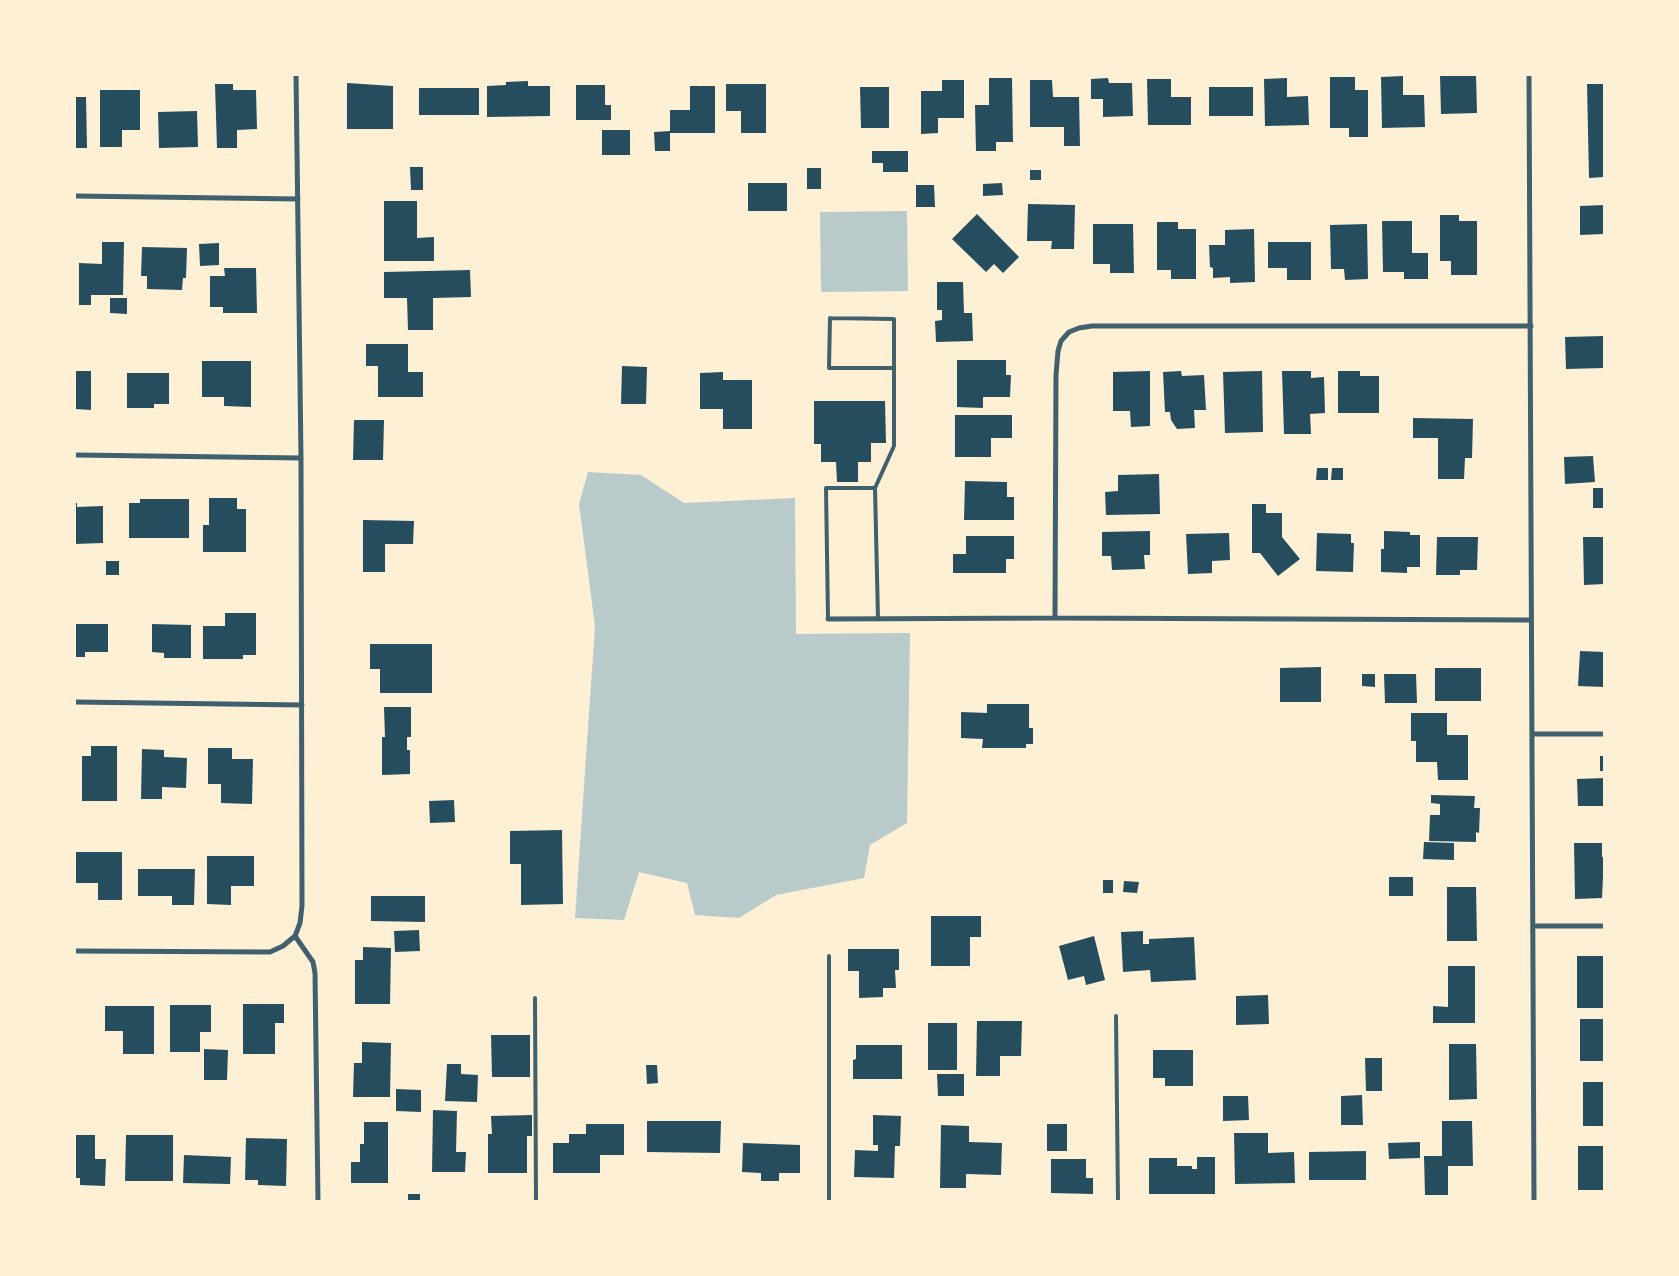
<!DOCTYPE html>
<html>
<head>
<meta charset="utf-8">
<style>
	body { margin:0 }
	#map { position:relative; width:1679px; height:1276px; overflow:hidden; background:#fdf0d5; font-family:"Asap Condensed",sans-serif }
	canvas { display:block }
	.frame { position:absolute; inset:0; border:76px solid #fdf0d5; pointer-events:none }
</style>
</head>
<body>
<div id="map">
<canvas width="1679" height="1276"></canvas>
<div class="frame"></div>
</div>
<script>
const context = document.querySelector('canvas').getContext('2d');
context.lineJoin = 'round';
function fill(path, color) {
  context.fillStyle = color;
  context.fill(path, 'evenodd');
}
function poly(rows) {
  const path = new Path2D();
  for (const r of rows) {
    path.moveTo(r[0], r[1]);
    for (let i = 2; i < r.length; i += 2) path.lineTo(r[i], r[i + 1]);
  }
  return path;
}
function trace(path, color, width, dash) {
  context.strokeStyle = color;
  context.lineWidth = width;
  context.lineCap = dash ? 'butt' : 'round';
  context.setLineDash(dash || []);
  context.stroke(path);
}
fill(poly([
	[907,211,908,291,821,292,820,212],
	[588,472,641,475,684,503,795,498,796,634,910,633,907,823,870,845,864,878,776,895,739,918,695,915,687,883,639,872,624,920,575,918,595,626,579,504]
]), '#b9caca');
fill(poly([
	[1440,75,1476,75,1477,113,1441,114],
	[1403,76,1403,95,1424,95,1425,127,1382,128,1381,77],
	[1330,77,1355,77,1355,90,1368,90,1368,137,1349,137,1349,128,1330,128],
	[989,78,1012,78,1013,142,996,142,996,151,976,151,975,105,989,105],
	[1108,78,1109,83,1132,83,1133,116,1103,117,1103,99,1091,99,1091,79],
	[1287,78,1287,97,1308,96,1309,125,1265,126,1264,79],
	[1147,79,1171,79,1171,97,1191,97,1191,125,1148,125],
	[942,80,964,80,964,118,938,118,938,133,921,134,921,91,942,91],
	[1030,80,1052,80,1053,97,1079,97,1080,146,1064,146,1064,127,1030,127],
	[528,81,528,86,550,86,550,116,487,117,487,86,506,85,506,82],
	[347,83,393,86,393,129,347,129],
	[215,84,233,84,233,90,256,90,257,129,237,130,237,148,217,148],
	[726,84,766,84,766,133,741,133,741,111,726,111],
	[1587,84,1604,84,1604,177,1589,178],
	[576,85,605,85,605,105,611,105,611,120,576,120],
	[690,86,715,86,715,133,670,133,670,151,655,151,654,132,670,131,670,110,690,110],
	[860,87,889,87,889,128,861,128],
	[1209,87,1253,87,1253,116,1209,116],
	[419,88,479,88,479,115,419,115],
	[100,90,140,90,140,130,122,130,122,147,100,147],
	[75,97,86,97,87,148,75,148],
	[197,111,198,147,159,148,158,112],
	[602,130,630,130,630,155,602,155],
	[872,151,908,151,908,172,883,172,883,163,872,163],
	[410,167,423,167,423,190,411,190],
	[807,168,821,168,821,189,807,189],
	[1030,170,1041,170,1041,180,1030,180],
	[748,183,787,183,787,211,748,211],
	[1002,183,1003,195,983,196,983,184],
	[916,185,934,185,935,207,916,207],
	[384,201,417,201,417,238,434,237,434,261,384,261],
	[1028,204,1075,205,1074,249,1051,249,1052,241,1027,241],
	[1604,205,1604,234,1580,235,1580,206],
	[977,214,1019,257,1003,273,994,264,986,272,952,239],
	[1440,215,1459,215,1459,221,1477,221,1477,275,1451,275,1451,261,1440,261],
	[1382,221,1412,221,1412,253,1428,253,1428,279,1404,279,1404,272,1383,272],
	[1157,222,1178,222,1178,229,1196,229,1196,279,1171,279,1171,270,1157,270],
	[1093,224,1133,224,1134,273,1110,273,1110,264,1093,264],
	[1367,224,1368,279,1345,280,1344,269,1331,269,1330,225],
	[1254,229,1255,282,1230,283,1230,277,1213,278,1213,268,1210,267,1209,245,1225,245,1225,230],
	[102,242,124,242,123,295,91,295,91,305,79,305,79,263,102,264],
	[1268,242,1311,242,1311,280,1287,280,1287,268,1268,268],
	[219,243,219,265,200,266,199,244],
	[142,247,187,248,186,278,183,278,182,290,147,289,147,276,141,276],
	[224,268,256,268,257,313,223,313,223,307,210,307,210,276,225,276],
	[470,270,471,297,433,298,433,330,408,330,407,298,384,298,384,272],
	[937,282,963,282,964,313,972,313,973,341,936,342,935,321,942,320,942,310,937,310],
	[110,298,127,298,127,314,110,313],
	[1604,336,1604,368,1566,369,1565,337],
	[366,344,408,344,408,372,423,372,423,397,378,397,378,366,366,366],
	[957,360,1006,360,1006,375,1011,375,1010,397,983,397,983,408,957,407],
	[202,361,251,361,251,407,224,406,224,397,202,397],
	[622,366,647,367,646,404,621,404],
	[75,371,91,371,91,410,75,409],
	[1150,371,1150,426,1131,427,1130,411,1113,411,1113,372],
	[1181,371,1182,376,1204,375,1206,410,1194,410,1195,428,1177,429,1171,420,1170,412,1165,412,1163,372],
	[1262,371,1263,432,1225,433,1223,372],
	[1282,371,1311,371,1311,378,1324,377,1325,413,1310,414,1311,434,1284,434],
	[1338,371,1360,371,1360,376,1379,376,1379,413,1338,413],
	[723,372,723,380,752,380,752,429,723,429,723,409,700,409,700,373],
	[127,373,169,373,169,404,154,404,154,408,127,408],
	[814,401,885,401,886,443,871,443,871,462,858,462,858,482,837,482,836,462,821,462,821,444,814,444],
	[955,415,1012,415,1012,438,991,438,991,457,955,457],
	[1413,418,1473,419,1472,458,1465,458,1464,479,1438,479,1438,438,1413,438],
	[354,420,384,420,383,460,353,460],
	[1593,456,1595,482,1565,484,1564,457],
	[1317,468,1328,468,1328,480,1316,480],
	[1332,468,1343,468,1343,480,1331,480],
	[1159,474,1160,514,1106,515,1105,492,1118,491,1118,475],
	[965,481,1007,482,1007,497,1014,497,1014,520,964,520],
	[1593,488,1604,488,1604,508,1593,508],
	[209,498,237,498,237,509,246,509,246,552,203,552,203,525,209,525],
	[140,499,189,499,189,538,129,538,129,503,140,503],
	[75,503,77,503,77,507,103,506,103,543,75,544],
	[1252,504,1266,504,1266,513,1282,513,1282,537,1300,559,1278,576,1260,553,1252,553],
	[363,520,414,521,413,544,385,544,385,572,363,572],
	[1150,531,1150,555,1144,555,1145,569,1112,570,1111,556,1102,556,1102,532],
	[1384,531,1410,532,1410,535,1420,535,1420,567,1407,567,1407,573,1381,572,1381,549,1384,549],
	[1229,533,1230,560,1212,561,1212,573,1188,574,1186,534],
	[1317,533,1351,534,1351,543,1354,543,1353,572,1316,571],
	[966,536,1014,536,1014,559,1006,559,1006,573,953,573,953,554,966,554],
	[1437,537,1478,537,1477,570,1460,570,1460,575,1436,575],
	[1583,537,1604,537,1604,584,1584,585],
	[106,561,119,561,119,575,106,575],
	[225,613,256,613,256,655,243,655,243,659,203,659,203,626,225,626],
	[75,624,108,624,108,652,85,652,85,657,75,657],
	[152,624,191,625,191,658,164,658,164,653,152,652],
	[370,644,432,644,432,693,380,693,380,669,370,669],
	[1580,651,1604,652,1604,687,1578,686],
	[1321,667,1321,702,1280,702,1280,668],
	[1435,668,1481,668,1481,701,1435,701],
	[1362,674,1375,674,1375,687,1362,686],
	[1384,674,1416,674,1417,703,1385,703],
	[987,704,1029,704,1029,728,1033,728,1033,744,1026,744,1026,748,982,748,983,739,961,738,961,712,987,713],
	[384,707,411,707,411,737,407,737,407,750,410,750,410,774,382,775,382,737,385,737],
	[1411,713,1447,713,1447,735,1468,735,1468,780,1438,780,1437,762,1416,762,1416,741,1411,741],
	[91,746,117,746,117,801,82,801,82,756,91,756],
	[208,748,232,748,232,759,253,759,252,804,221,803,221,784,208,784],
	[142,749,164,750,164,757,187,758,186,788,162,787,162,799,141,799],
	[1600,756,1604,756,1604,771,1600,771],
	[1604,778,1604,806,1578,806,1577,779],
	[1431,795,1475,796,1474,808,1480,808,1479,833,1476,832,1476,842,1429,841,1430,815,1440,815,1440,804,1431,803],
	[454,800,455,822,430,823,429,801],
	[562,830,563,904,521,905,521,864,510,864,510,831],
	[1424,842,1454,843,1454,860,1423,859],
	[1574,843,1602,843,1602,857,1604,857,1602,898,1575,899],
	[76,852,122,852,122,900,98,900,98,883,76,883],
	[207,856,254,856,254,886,231,886,231,905,207,904],
	[138,869,195,869,194,905,172,905,172,896,138,896],
	[1389,877,1413,877,1413,896,1389,896],
	[1103,880,1113,880,1113,893,1103,893],
	[1124,881,1139,882,1137,893,1123,892],
	[1447,887,1476,887,1477,941,1447,941],
	[371,896,425,896,425,922,371,921],
	[931,916,981,916,981,937,970,937,970,966,931,966],
	[419,930,420,951,395,952,394,931],
	[1143,931,1143,944,1149,944,1149,939,1194,937,1196,980,1151,982,1150,970,1123,972,1121,932],
	[1094,936,1105,980,1086,985,1084,976,1068,980,1059,946],
	[363,947,391,948,390,1004,355,1004,355,960,363,960],
	[848,949,899,949,899,970,895,970,896,988,883,988,883,997,859,998,859,971,848,971],
	[1577,956,1604,956,1604,1008,1577,1008],
	[1448,966,1475,966,1475,1023,1433,1023,1433,1006,1448,1007],
	[1268,995,1269,1024,1236,1025,1236,996],
	[243,1004,284,1004,284,1023,275,1023,275,1054,243,1054],
	[170,1005,211,1005,211,1032,200,1032,200,1052,170,1052],
	[105,1006,154,1006,154,1054,123,1054,123,1031,105,1031],
	[1580,1019,1604,1019,1604,1061,1580,1061],
	[977,1021,1022,1021,1021,1056,1000,1056,1000,1076,976,1076],
	[928,1023,957,1023,957,1070,928,1070],
	[491,1035,530,1035,530,1077,492,1077],
	[362,1042,391,1043,390,1097,353,1097,354,1063,362,1063],
	[1449,1044,1476,1044,1477,1099,1449,1100],
	[856,1045,902,1045,902,1079,853,1079,853,1060,856,1059],
	[204,1049,228,1050,227,1080,204,1080],
	[1153,1050,1193,1050,1193,1086,1165,1086,1165,1078,1153,1078],
	[1365,1058,1382,1058,1382,1091,1366,1091],
	[447,1064,461,1064,461,1074,478,1075,477,1102,445,1101],
	[646,1065,657,1065,658,1083,647,1084],
	[937,1074,964,1074,964,1096,938,1096],
	[1583,1082,1604,1082,1604,1126,1583,1126],
	[396,1089,421,1090,421,1112,396,1111],
	[1362,1095,1363,1125,1341,1125,1341,1096],
	[1223,1096,1248,1096,1249,1120,1223,1121],
	[433,1110,457,1111,456,1152,466,1152,465,1172,432,1172],
	[532,1115,532,1136,527,1136,527,1173,488,1173,488,1134,492,1134,491,1116],
	[873,1115,901,1116,900,1146,895,1146,894,1178,854,1177,855,1150,878,1151,878,1145,873,1145],
	[647,1121,721,1121,720,1153,647,1152],
	[1442,1121,1472,1121,1473,1166,1448,1166,1448,1195,1425,1195,1424,1156,1442,1156],
	[364,1122,388,1122,388,1183,351,1183,351,1162,360,1162,360,1144,364,1144],
	[586,1124,624,1124,624,1155,600,1155,600,1173,553,1173,553,1143,569,1143,569,1134,586,1134],
	[1047,1124,1067,1124,1067,1151,1047,1151],
	[941,1125,969,1126,969,1142,1002,1143,1001,1175,966,1174,966,1188,940,1188],
	[1234,1133,1268,1133,1268,1153,1294,1152,1295,1183,1235,1184],
	[75,1135,95,1135,95,1159,106,1159,105,1186,80,1185,80,1178,75,1178],
	[126,1135,173,1135,173,1181,125,1181],
	[246,1138,287,1139,286,1186,258,1185,258,1180,245,1180],
	[1420,1142,1420,1158,1389,1159,1388,1143],
	[743,1143,800,1145,800,1173,779,1173,779,1181,761,1181,761,1173,742,1172],
	[1578,1146,1604,1146,1604,1190,1578,1190],
	[1366,1151,1366,1180,1309,1180,1309,1152],
	[184,1155,231,1157,230,1184,183,1183],
	[1197,1157,1215,1157,1215,1194,1149,1194,1149,1158,1177,1158,1177,1166,1192,1166,1192,1169,1197,1169],
	[1051,1159,1086,1159,1086,1178,1093,1178,1093,1194,1051,1193],
	[408,1194,420,1194,420,1201,408,1201]
]), '#264d5e');
trace(poly([
	[830,318,894,319,894,368,829,368,830,318],
	[875,488,894,446,894,368],
	[828,619,826,488,875,488,878,619],
	[829,956,829,1201],
	[535,998,536,1201],
	[1116,1016,1118,1201]
]), '#3f606c', 4);
trace(poly([
	[1529,75,1534,1201],
	[75,196,298,199],
	[75,455,301,458],
	[1055,618,1056,375,1058,351,1061,341,1069,332,1079,328,1092,326,1531,326],
	[828,619,1055,618,1530,620],
	[75,702,302,705],
	[1533,734,1604,734],
	[1534,926,1604,926],
	[295,936,313,962,315,973,318,1201],
	[75,951,270,952,283,946,295,936,300,923,302,906,301,458,296,75]
]), '#3f606c', 5);
</script>
</body>
</html>
